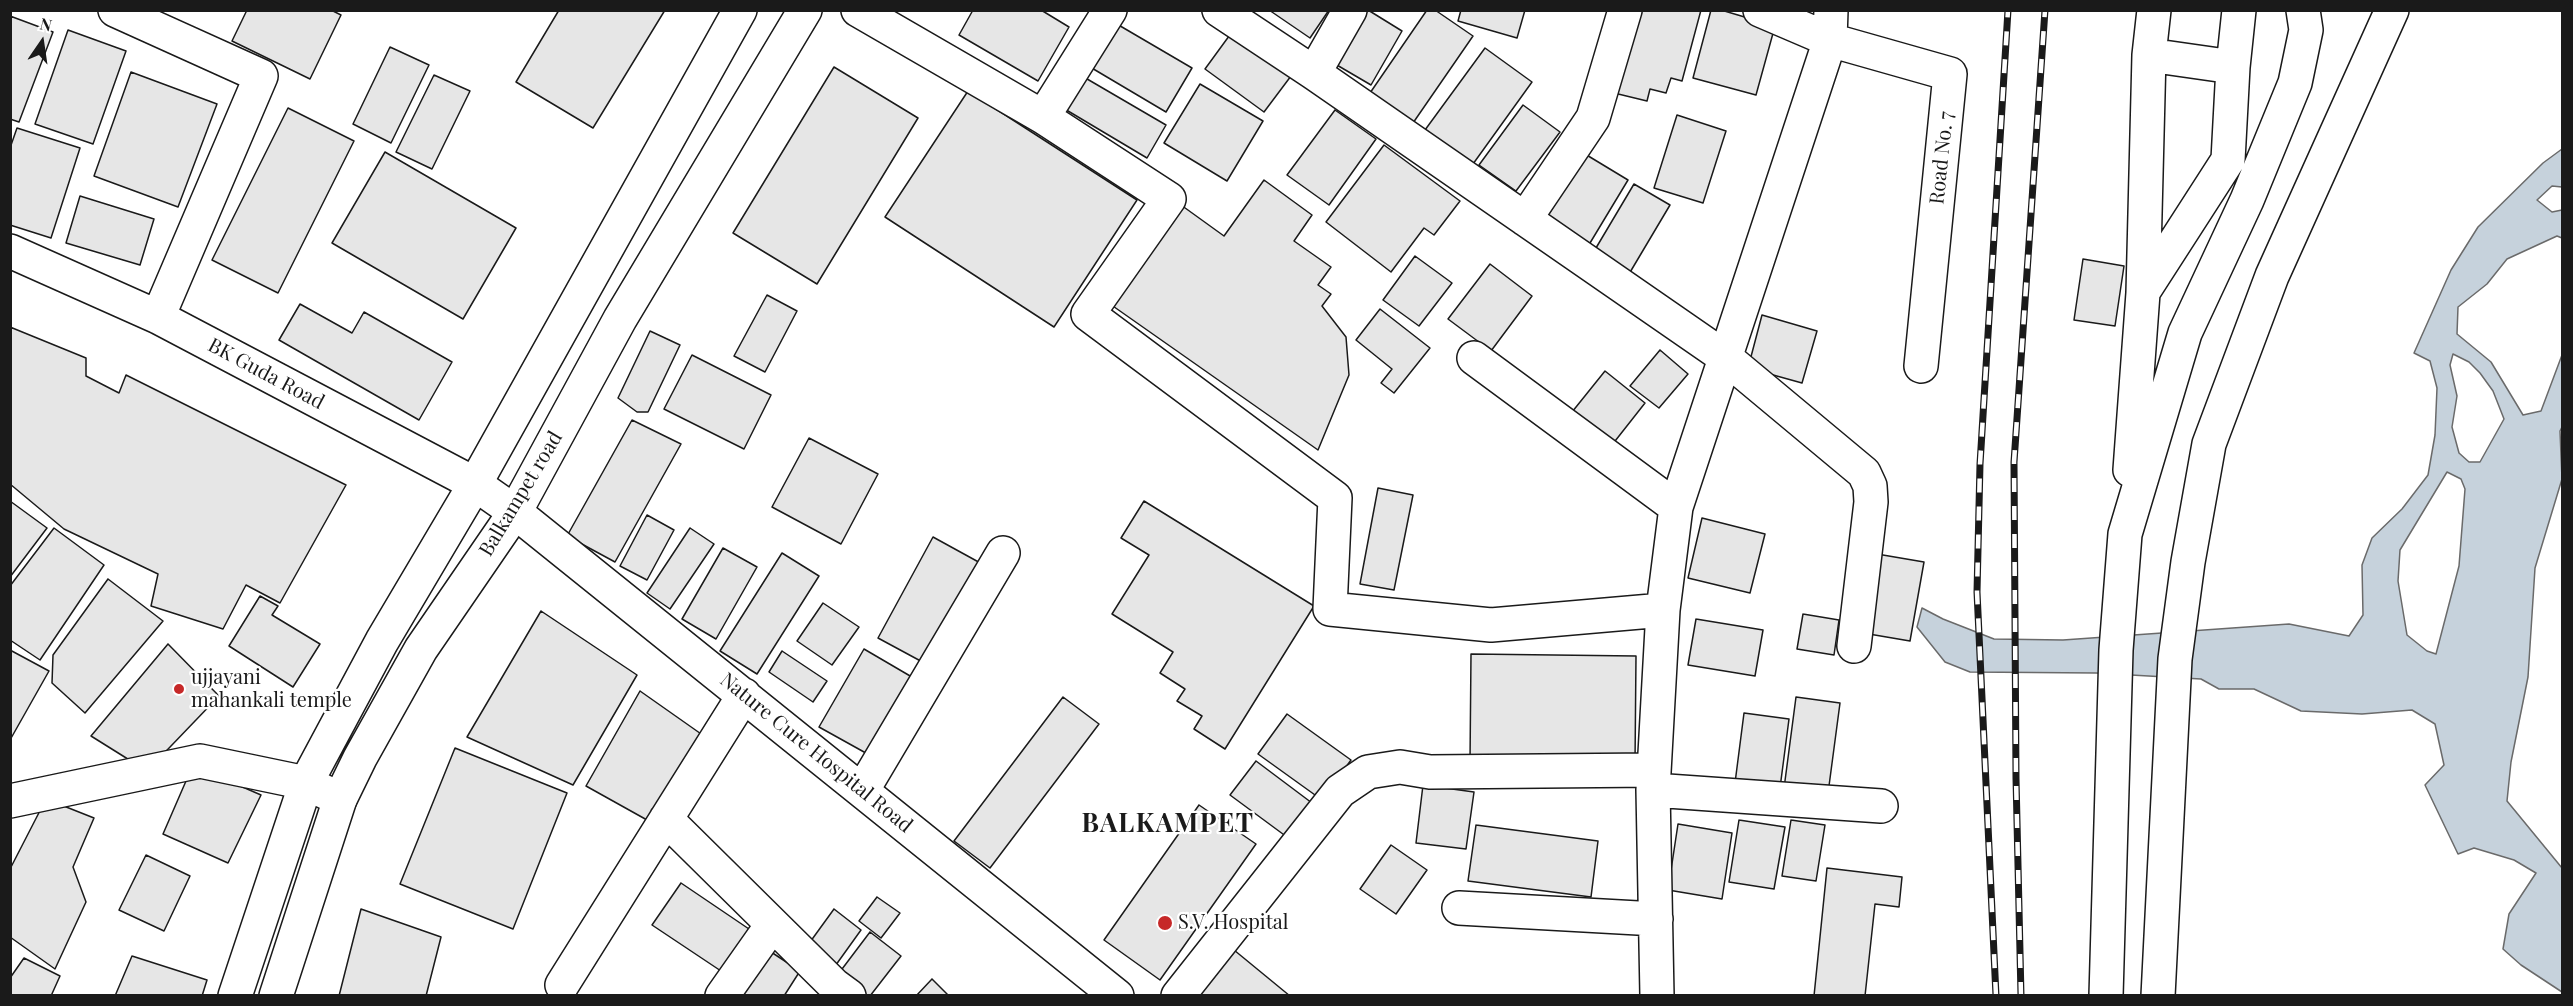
<!DOCTYPE html>
<html>
<head>
<meta charset="utf-8">
<style>
	body { margin:0 }
	#map { position:relative; width:2573px; height:1006px; overflow:hidden; background:#fff; font-family:"Playfair Display",serif }
	canvas { display:block }
	.frame { position:absolute; inset:0; border:12px solid #1a1a1a; pointer-events:none }
	.north { position:absolute; left:12px; top:12px; width:60px; height:60px; -webkit-text-stroke:4px #fff; paint-order:stroke; rotate:13deg; font-size:16px; font-weight:700; line-height:24px; text-align:center; color:#1a1a1a }
	.north::after { content:''; display:block; margin:auto; width:21px; height:27px; background:#1a1a1a; clip-path:polygon(50% 0,100% 100%,50% 72%,0 100%) }
</style>
</head>
<body>
<div id="map">
<canvas width="2573" height="1006"></canvas>
<div class="frame"></div>
<div class="north">N</div>
</div>
<script>
const context = document.querySelector('canvas').getContext('2d');
context.lineJoin = 'round';
function fill(path, color) {
  context.fillStyle = color;
  context.fill(path, 'evenodd');
}
function poly(rows) {
  const path = new Path2D();
  for (const r of rows) {
    path.moveTo(r[0], r[1]);
    for (let i = 2; i < r.length; i += 2) path.lineTo(r[i], r[i + 1]);
  }
  return path;
}
function trace(path, color, width, dash) {
  context.strokeStyle = color;
  context.lineWidth = width;
  context.lineCap = dash ? 'butt' : 'round';
  context.setLineDash(dash || []);
  context.stroke(path);
}
function drawText(font, color, halo, rows, align = 'center') {
  context.font = font + ' "Playfair Display",serif';
  context.lineWidth = 4.5;
  context.setLineDash([]);
  context.textBaseline = 'middle';
  context.strokeStyle = halo;
  context.fillStyle = color;
  for (const [text, x, y, turn = 0] of rows) {
    context.save();
    context.translate(x, y);
    context.rotate((+turn || 0) * Math.PI / 180);
    context.textAlign = isNaN(turn) ? turn : align;
    if (halo) context.strokeText(text, 0, 0);
    context.fillText(text, 0, 0);
    context.restore();
  }
}
const water = poly([
	[2562,149,2562,187,2552,186,2537,200,2552,212,2562,210,2562,238,2557,236,2507,259,2487,284,2458,307,2457,334,2491,362,2523,415,2541,411,2562,355,2562,427,2560,431,2562,479,2535,568,2528,677,2511,762,2507,801,2562,868,2562,992,2521,965,2503,949,2509,914,2536,873,2514,860,2474,848,2458,854,2425,785,2444,765,2435,724,2412,710,2362,714,2301,711,2254,689,2219,689,2201,679,2096,673,1970,672,1945,662,1917,627,1922,608,1943,619,1994,639,2063,640,2289,624,2349,636,2363,615,2362,565,2372,538,2402,509,2428,475,2435,435,2437,388,2430,361,2414,353,2451,270,2478,227,2543,163,2562,149],
	[2453,354,2469,362,2480,373,2493,391,2504,419,2480,462,2469,462,2459,453,2452,427,2457,396,2450,365,2453,354],
	[2447,472,2461,479,2465,489,2459,566,2436,654,2427,651,2407,635,2398,581,2400,550,2447,472]
]);
fill(water, '#c6d2dc');
trace(water, '#6a6a6a', 1.5);
const building = poly([
	[247,10,331,10,341,15,310,79,232,41,247,10],
	[559,10,665,10,593,128,516,82,559,10],
	[973,10,1041,10,1069,27,1038,81,959,35,973,10],
	[1269,10,1329,10,1310,38,1269,10],
	[1360,10,1368,10,1402,31,1371,85,1330,61,1360,10],
	[1427,10,1435,10,1473,36,1413,123,1370,93,1427,10],
	[1461,10,1525,10,1517,38,1458,21,1461,10],
	[1636,10,1701,10,1682,81,1671,78,1666,93,1650,89,1647,101,1614,93,1636,10],
	[1711,10,1721,10,1775,26,1756,95,1693,78,1711,10],
	[10,16,53,32,19,122,10,119,10,16],
	[1110,20,1192,68,1166,112,1085,64,1110,20],
	[68,30,126,51,93,144,35,124,68,30],
	[1232,32,1291,76,1264,112,1205,69,1232,32],
	[390,47,429,65,391,143,353,124,390,47],
	[1485,48,1532,82,1473,164,1425,130,1485,48],
	[834,67,918,118,817,284,733,233,834,67],
	[131,72,217,104,178,207,94,176,131,72],
	[434,75,470,91,432,169,396,152,434,75],
	[1082,76,1166,125,1147,158,1063,108,1082,76],
	[1200,84,1263,121,1227,181,1164,143,1200,84],
	[968,91,1137,200,1054,327,885,217,968,91],
	[1523,105,1560,132,1516,191,1479,165,1523,105],
	[288,108,354,141,278,293,212,260,288,108],
	[1335,110,1376,139,1329,205,1287,175,1335,110],
	[1677,115,1726,131,1703,203,1654,188,1677,115],
	[17,128,80,148,51,238,10,225,10,148,17,128],
	[1384,145,1460,201,1434,235,1424,228,1391,272,1326,222,1384,145],
	[385,152,516,228,463,319,332,243,385,152],
	[1585,154,1628,180,1587,248,1544,222,1585,154],
	[1264,180,1312,215,1294,241,1331,267,1318,285,1331,294,1322,306,1346,337,1349,375,1318,450,1110,304,1181,205,1224,236,1264,180],
	[1634,184,1670,205,1629,274,1593,253,1634,184],
	[80,196,154,219,140,265,66,243,80,196],
	[1415,256,1452,283,1419,326,1383,300,1415,256],
	[2083,259,2124,266,2115,326,2074,320,2083,259],
	[1490,264,1532,296,1491,351,1448,319,1490,264],
	[767,295,797,311,765,372,734,356,767,295],
	[300,304,352,333,364,312,452,362,419,420,279,340,300,304],
	[1380,309,1430,348,1394,393,1381,383,1392,369,1356,340,1380,309],
	[1762,315,1817,331,1802,383,1748,368,1762,315],
	[10,327,86,358,86,376,119,393,126,375,346,485,280,603,246,585,223,629,151,606,158,574,64,529,10,484,10,327],
	[650,331,680,345,648,412,637,412,618,398,650,331],
	[1660,350,1688,374,1659,408,1630,386,1660,350],
	[692,355,771,395,744,449,664,409,692,355],
	[1605,371,1645,403,1608,450,1568,417,1605,371],
	[632,420,681,444,615,562,567,536,632,420],
	[809,438,878,474,841,544,772,507,809,438],
	[1378,488,1413,495,1394,590,1360,584,1378,488],
	[10,501,47,528,10,577,10,501],
	[1144,501,1314,606,1225,749,1194,729,1202,716,1177,701,1185,689,1160,673,1173,652,1112,614,1149,555,1121,538,1144,501],
	[647,515,674,530,647,580,620,566,647,515],
	[1702,518,1765,534,1750,593,1688,578,1702,518],
	[54,528,104,565,40,660,10,640,10,586,54,528],
	[690,528,714,544,670,609,647,593,690,528],
	[933,537,984,565,928,665,878,638,933,537],
	[723,548,757,567,716,639,682,619,723,548],
	[782,553,819,576,757,674,720,651,782,553],
	[1877,554,1924,562,1910,641,1863,633,1877,554],
	[108,579,163,621,85,713,52,683,53,655,108,579],
	[260,596,278,606,272,615,320,644,293,687,229,646,260,596],
	[823,603,859,627,832,665,797,641,823,603],
	[541,611,637,675,573,785,467,737,541,611],
	[1803,614,1839,620,1834,655,1797,649,1803,614],
	[1696,619,1763,630,1755,676,1688,665,1696,619],
	[168,644,219,696,147,771,91,736,168,644],
	[864,649,917,680,873,757,819,727,864,649],
	[10,650,49,671,10,740,10,650],
	[782,651,827,681,813,702,769,672,782,651],
	[1471,654,1636,656,1635,763,1470,762,1471,654],
	[640,691,704,736,656,825,586,786,640,691],
	[1063,697,1099,724,990,868,954,841,1063,697],
	[1796,697,1840,703,1827,801,1783,796,1796,697],
	[1744,713,1789,719,1780,788,1735,783,1744,713],
	[1287,714,1351,760,1322,800,1258,754,1287,714],
	[455,748,567,793,513,929,400,884,455,748],
	[1256,761,1316,806,1291,840,1230,795,1256,761],
	[199,768,261,795,228,863,163,834,186,781,199,768],
	[1423,785,1474,792,1466,849,1416,843,1423,785],
	[46,799,94,818,73,867,86,902,55,969,10,937,10,869,46,799],
	[1199,805,1256,844,1160,980,1104,940,1199,805],
	[1739,820,1785,827,1774,889,1729,882,1739,820],
	[1791,820,1825,825,1816,881,1782,876,1791,820],
	[1678,824,1732,833,1722,899,1668,890,1678,824],
	[1476,825,1598,841,1591,897,1468,881,1476,825],
	[1391,845,1427,870,1396,914,1360,889,1391,845],
	[146,855,190,876,164,931,119,910,146,855],
	[1827,868,1902,877,1899,907,1875,904,1865,996,1814,996,1827,868],
	[681,883,749,929,721,971,652,925,681,883],
	[877,897,900,913,881,938,859,921,877,897],
	[361,909,441,937,426,996,339,996,361,909],
	[834,909,861,930,833,969,805,949,834,909],
	[870,932,901,956,870,996,860,996,836,977,870,932],
	[765,948,800,971,784,996,735,996,765,948],
	[1234,950,1290,996,1198,996,1234,950],
	[132,956,207,980,202,996,115,996,132,956],
	[24,958,60,976,51,996,10,996,10,978,24,958],
	[932,979,949,996,916,996,932,979]
]);
fill(building, '#e6e6e6');
trace(building, '#1a1a1a', 1.5);
const minor = poly([
	[115,10,261,76,158,317],
	[858,10,1043,117,1169,199,1088,314,1335,498,1330,609,1491,625,1663,610],
	[1219,10,1314,73,1726,358,1864,473,1870,486,1871,502,1854,646],
	[1760,10,1830,40,1950,74,1921,366],
	[2149,55,2233,67],
	[1314,73,1350,10],
	[1043,117,1110,10],
	[1525,219,1593,118,1625,10],
	[10,251,158,317,475,484,515,512,1117,996],
	[2143,292,2228,160,2233,67,2239,10],
	[1474,358,1676,507],
	[2130,470,2143,293,2149,55,2154,10],
	[1653,790,1881,806],
	[862,791,1003,553],
	[10,801,200,761,306,783,340,799],
	[666,819,834,985,849,996],
	[1459,908,1656,919],
	[562,985,744,695],
	[722,996,772,925],
	[1178,996,1340,791,1368,772,1400,767,1430,772,1654,770],
	[1657,996,1653,790,1663,610,1676,507,1830,40,1831,10],
	[2106,996,2116,650,2125,534,2185,333,2247,200,2295,83,2306,30,2303,10],
	[2158,996,2175,659,2188,562,2209,444,2272,276,2392,10]
]);
const major = poly([
	[235,996,306,783,382,641,475,484,740,10],
	[276,996,340,799,360,758,421,649,515,512,620,319,805,10]
]);
trace(minor, '#1a1a1a', 36);
trace(major, '#1a1a1a', 36);
trace(minor, '#fff', 33);
trace(major, '#fff', 33);
const rail = poly([
	[1996,996,1977,592,1980,464,2008,10],
	[2021,996,2016,778,2014,462,2045,10]
]);
trace(rail, '#1a1a1a', 7);
trace(rail, '#fff', 4.5, [14]);
for (const [x, y, r, color] of [
	[179,689,6,"#c62828"],
	[1165,923,8,"#c62828"]
]) {
  const dot = new Path2D();
  dot.arc(x, y, r, 0, 2 * Math.PI);
  context.fillStyle = color;
  context.fill(dot);
  trace(dot, '#fff', 2);
}
drawText('20px', '#1a1a1a', '#fff', [
	["Road No. 7",1942,158,-84],
	["BK Guda Road",266,374,28],
	["Balkampet road",521,494,-59],
	["Nature Cure Hospital Road",816,753,39]
]);
drawText('20px', '#1a1a1a', '#fff', [
	["ujjayani",191,678],
	["mahankali temple",191,701],
	["S.V. Hospital",1178,923]
], 'left');
context.letterSpacing = '1.5px';
drawText('bold 26px', '#1a1a1a', '#fff', [
	["BALKAMPET",1168,824]
]);
context.letterSpacing = '0px';
</script>
</body>
</html>
